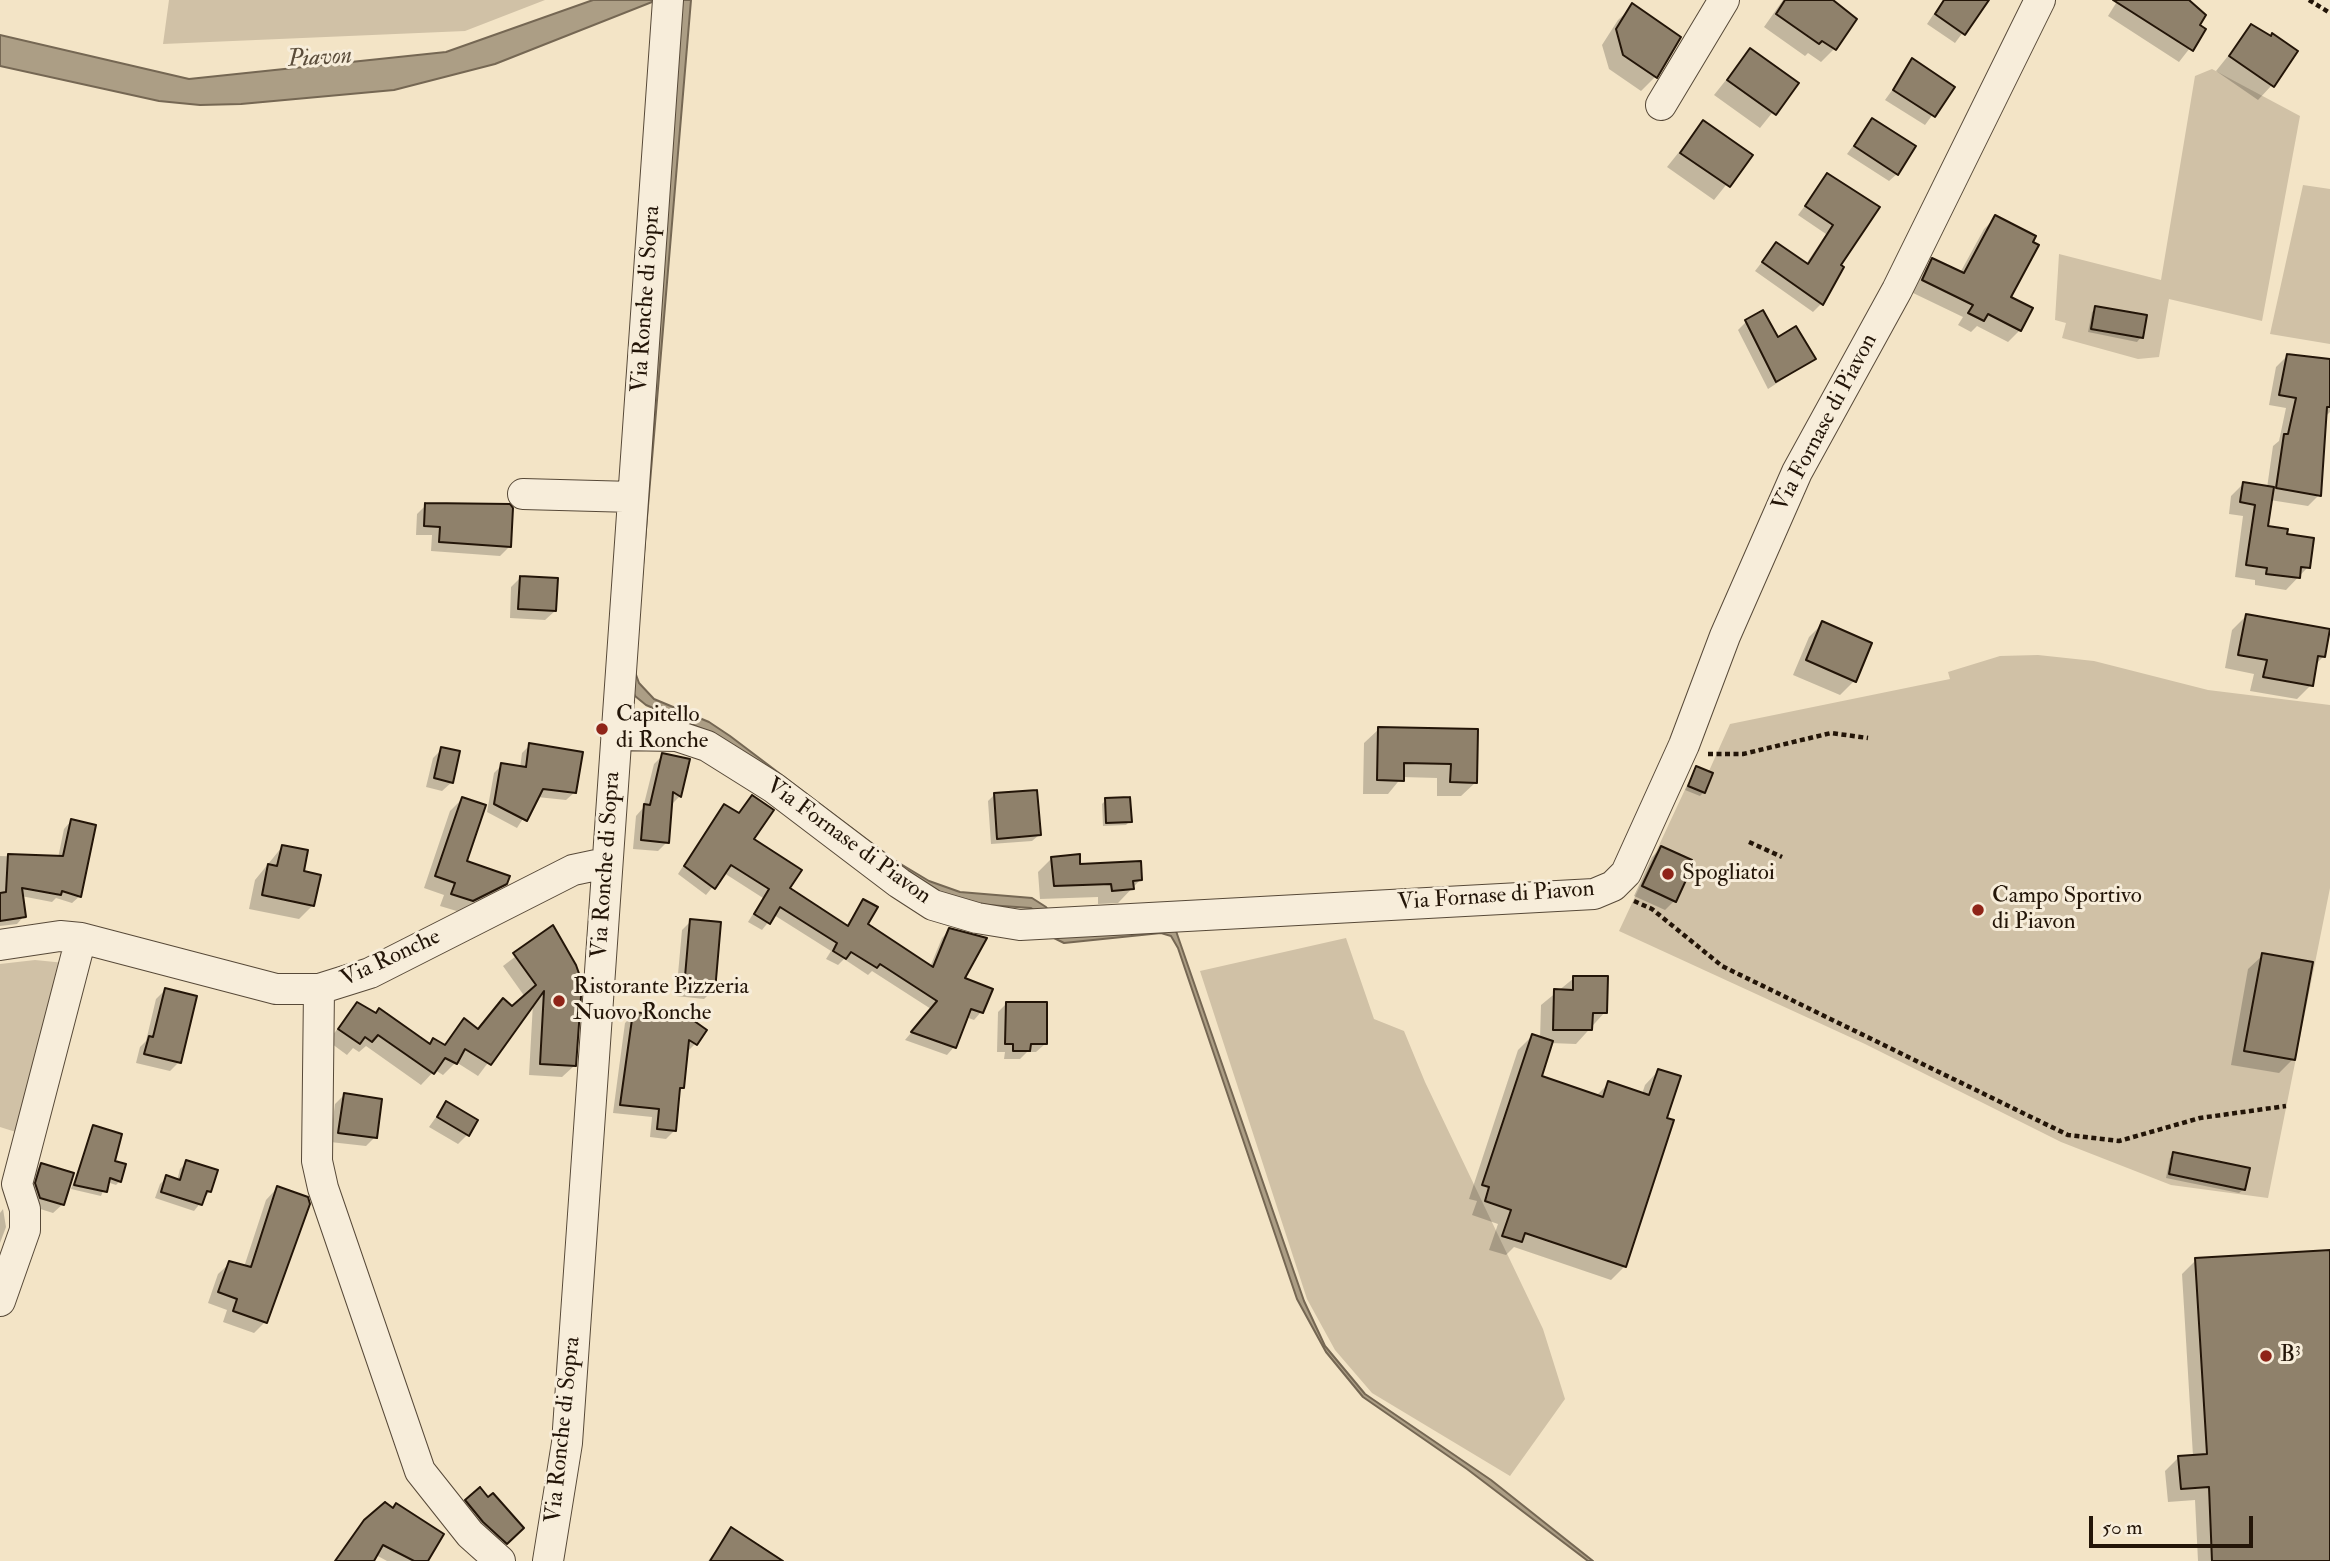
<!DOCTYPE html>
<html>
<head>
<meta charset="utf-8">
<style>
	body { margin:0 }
	#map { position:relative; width:2330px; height:1561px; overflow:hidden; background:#f3e4c6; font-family:"IM FELL Double Pica",serif }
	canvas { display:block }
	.scale { position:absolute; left:2089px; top:1516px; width:164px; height:32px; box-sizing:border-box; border:4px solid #231508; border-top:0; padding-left:9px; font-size:21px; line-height:24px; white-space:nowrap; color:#231508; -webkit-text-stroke:5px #f7edda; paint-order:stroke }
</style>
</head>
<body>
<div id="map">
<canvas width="2330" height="1561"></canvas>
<div class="scale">50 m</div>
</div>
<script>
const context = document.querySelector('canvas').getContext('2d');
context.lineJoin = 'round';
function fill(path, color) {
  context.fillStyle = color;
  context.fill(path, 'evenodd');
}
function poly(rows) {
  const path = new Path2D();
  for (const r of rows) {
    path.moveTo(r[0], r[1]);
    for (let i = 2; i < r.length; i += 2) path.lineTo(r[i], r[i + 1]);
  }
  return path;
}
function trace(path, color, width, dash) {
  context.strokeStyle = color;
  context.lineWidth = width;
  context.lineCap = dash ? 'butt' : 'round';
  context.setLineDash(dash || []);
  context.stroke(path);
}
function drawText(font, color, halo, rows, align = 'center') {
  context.font = font + ' "IM FELL Double Pica",serif';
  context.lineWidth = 6;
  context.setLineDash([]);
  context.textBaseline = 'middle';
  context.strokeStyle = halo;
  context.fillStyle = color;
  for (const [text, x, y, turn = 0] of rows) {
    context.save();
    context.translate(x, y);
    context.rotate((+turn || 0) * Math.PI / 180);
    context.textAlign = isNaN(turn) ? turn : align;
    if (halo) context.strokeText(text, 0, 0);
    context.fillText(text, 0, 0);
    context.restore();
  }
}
fill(poly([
	[169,0,545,0,465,31,163,44],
	[2212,69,2300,116,2262,321,2169,299,2159,357,2138,359,2062,338,2066,323,2055,320,2059,254,2161,280,2195,76],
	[2303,185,2330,189,2330,344,2270,334],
	[2038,655,2094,661,2208,690,2330,705,2330,888,2268,1198,2171,1185,2061,1142,1865,1044,1619,931,1696,766,1709,771,1730,724,1950,679,1948,672,2000,656],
	[1346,938,1374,1019,1404,1031,1425,1082,1543,1329,1565,1399,1510,1476,1372,1393,1335,1350,1307,1299,1200,971],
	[35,960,65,963,19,1133,0,1127,0,964]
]), '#d0c1a6');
const water = poly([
	[593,0,657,0,495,64,394,90,241,104,200,105,159,101,0,66,0,35,189,79,446,52,593,0],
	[682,0,691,0,635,659,635,672,639,683,654,699,709,722,730,736,894,860,929,881,960,892,1032,898,1046,907,1057,923,1176,931,1304,1301,1325,1346,1365,1394,1491,1480,1593,1561,1588,1561,1467,1469,1363,1397,1326,1352,1297,1299,1178,948,1171,936,1161,933,1064,943,1054,938,1040,915,1031,908,973,904,927,891,707,731,646,705,635,696,631,687,682,0]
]);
fill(water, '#ac9e85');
trace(water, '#756753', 2);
fill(poly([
	[1783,0,1831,0,1834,49,1821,62,1808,53,1805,56,1764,27],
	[1943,0,1987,0,1955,43,1927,24],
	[2118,0,2186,0,2198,25,2204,30,2179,62,2108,16],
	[1633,6,1679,37,1655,77,1641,91,1609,69,1602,45,1618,20],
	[2252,26,2272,85,2258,100,2216,71],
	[1750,50,1796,83,1760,128,1714,95],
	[1913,61,1953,87,1925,125,1885,100],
	[1872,120,1897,174,1889,181,1847,154],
	[1703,122,1750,155,1714,200,1667,167],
	[1828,175,1839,266,1842,268,1821,304,1813,312,1755,271,1776,244,1806,264,1826,234,1798,215],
	[1996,217,2008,298,2020,330,2008,342,1977,326,1971,332,1958,325,1963,317,1911,292,1921,272,1933,260,1960,273,1984,229],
	[2096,308,2141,337,2137,342,2088,332,2092,312],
	[1746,322,1777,339,1814,359,1768,389,1738,330],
	[2287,356,2330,361,2330,412,2325,417,2319,495,2308,506,2270,500,2266,528,2285,536,2308,567,2286,590,2255,585,2255,580,2235,577,2243,516,2229,514,2231,496,2244,483,2267,488,2273,446,2279,441,2286,408,2269,405,2276,367],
	[426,505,509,547,500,556,431,551,432,535,416,535,417,514],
	[520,578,555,611,545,620,510,618,511,587],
	[2246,616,2323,657,2315,665,2311,685,2297,699,2250,691,2254,674,2225,668,2232,630],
	[1823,623,1854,681,1840,695,1793,675,1809,637],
	[1379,729,1477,731,1476,782,1461,796,1437,796,1437,778,1402,777,1388,794,1363,794,1364,743],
	[530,745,575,792,566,800,537,797,517,828,487,812,494,773,502,765,520,768,522,753],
	[442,749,452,782,442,791,426,787,433,758],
	[663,755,680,796,670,806,667,842,658,851,633,849,636,816,643,808,654,764],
	[1696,768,1704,792,1700,796,1685,790],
	[994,795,1039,835,1032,841,991,844,988,801],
	[752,797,752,839,787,889,846,926,864,901,865,925,930,967,942,938,950,930,963,979,981,1012,974,1020,966,1017,954,1047,947,1055,905,1040,931,1009,872,971,868,975,844,959,838,965,826,959,831,951,774,915,762,930,748,922,763,898,724,873,706,895,678,874,717,814,725,807,738,814],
	[462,799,465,862,505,883,493,895,460,912,440,906,444,895,424,888,450,811],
	[1106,800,1130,821,1126,825,1103,826,1102,804],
	[71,821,80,896,72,903,56,898,52,902,21,896,24,916,17,924,0,926,0,856,58,858,64,829],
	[282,847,313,905,299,919,249,909,255,880],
	[1661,848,1674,901,1665,910,1634,896,1652,857],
	[1052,858,1079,866,1141,879,1118,903,1098,904,1098,897,1040,899,1038,872],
	[691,921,713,990,704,999,676,996,682,930],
	[553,928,574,1066,562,1077,529,1075,533,1003,478,1076,456,1062,443,1075,435,1070,421,1085,366,1046,359,1052,353,1048,347,1055,328,1041,357,1004,428,1045,433,1040,443,1046,464,1021,477,1030,492,1012,512,1008,525,997,503,966],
	[2263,955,2293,1059,2279,1073,2231,1065,2248,969],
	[1574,978,1605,1012,1576,1044,1550,1043,1539,1077,1596,1096,1609,1083,1642,1094,1645,1085,1658,1071,1625,1266,1611,1280,1514,1247,1506,1255,1489,1250,1498,1224,1472,1215,1477,1201,1469,1199,1518,1050,1532,1036,1540,1039,1541,1005],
	[165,990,179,1062,170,1071,136,1063,140,1047,146,1041,156,999],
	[1007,1003,1045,1044,1036,1052,1027,1052,1020,1059,1004,1059,1005,1052,997,1052,998,1012],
	[634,1014,690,1020,695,1044,687,1052,683,1087,678,1092,674,1131,666,1139,650,1137,652,1117,613,1113,625,1023],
	[344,1095,375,1137,366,1146,330,1142,335,1104],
	[446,1103,467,1135,458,1144,429,1127],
	[93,1127,120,1181,116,1185,107,1182,101,1196,71,1189],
	[2174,1154,2244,1189,2239,1193,2166,1178,2170,1158],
	[187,1162,210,1191,194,1211,155,1198,160,1184,167,1177,177,1181,180,1169],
	[41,1165,63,1204,53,1213,31,1206,32,1174],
	[277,1188,265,1322,254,1333,223,1322,227,1310,208,1303,218,1274,230,1263,244,1267,266,1200],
	[3,1209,6,1227,0,1243,0,1213],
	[2330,1252,2330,1561,2198,1561,2195,1500,2168,1502,2165,1471,2179,1457,2193,1456,2182,1274,2196,1260],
	[466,1501,513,1537,497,1551,457,1510],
	[365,1522,426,1561,387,1561,376,1555,374,1561,334,1561],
	[732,1529,761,1561,708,1561]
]), '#0003');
const building = poly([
	[1785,0,1833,0,1857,19,1836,50,1822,41,1819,44,1776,14,1785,0],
	[1944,0,1989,0,1965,35,1935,14,1944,0],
	[2113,0,2189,0,2206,15,2200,25,2206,29,2193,51,2113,0],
	[1632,3,1681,37,1657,78,1623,55,1616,29,1632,3],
	[2251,24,2271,36,2272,33,2298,51,2274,87,2229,56,2251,24],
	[1750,48,1799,83,1776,115,1727,80,1750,48],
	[1912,58,1955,87,1935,117,1893,90,1912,58],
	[1872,118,1916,146,1898,175,1854,146,1872,118],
	[1703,120,1753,155,1730,187,1680,153,1703,120],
	[1827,173,1880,207,1841,265,1844,267,1823,305,1762,262,1776,242,1808,264,1833,225,1805,206,1827,173],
	[1995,215,2036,236,2033,242,2039,245,2011,297,2033,308,2021,331,1988,314,1984,321,1968,313,1973,305,1922,280,1932,258,1964,273,1995,215],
	[2095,306,2147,315,2143,338,2091,329,2095,306],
	[1763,310,1778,337,1796,326,1816,359,1776,382,1745,320,1763,310],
	[2287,354,2330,359,2330,407,2327,407,2321,496,2276,488,2284,434,2288,434,2296,398,2279,395,2287,354],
	[2243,482,2274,487,2268,526,2288,529,2287,534,2314,538,2310,568,2301,567,2300,578,2266,574,2267,568,2246,565,2255,505,2240,502,2243,482],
	[425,503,510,504,513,508,511,547,439,542,440,527,424,526,425,503],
	[520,576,558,578,556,611,518,609,520,576],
	[2246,614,2330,629,2325,657,2318,656,2313,686,2263,677,2267,660,2238,655,2246,614],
	[1822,621,1872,643,1856,682,1806,660,1822,621],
	[1378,727,1478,729,1477,783,1450,782,1451,764,1404,763,1404,781,1377,780,1378,727],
	[529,743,583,752,576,793,543,789,527,821,494,804,501,763,526,767,529,743],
	[441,747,460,751,453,783,434,778,441,747],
	[662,753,690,759,681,797,673,792,669,843,641,840,644,804,650,805,662,753],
	[1696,766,1713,773,1705,793,1688,786,1696,766],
	[1037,790,1041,835,997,839,994,793,1037,790],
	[752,795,774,810,754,839,802,870,790,888,848,926,863,899,878,907,868,924,933,967,949,928,987,938,965,978,993,989,983,1013,971,1009,956,1048,911,1032,937,1001,880,964,877,968,851,952,846,959,833,951,837,943,780,907,770,924,754,914,769,889,731,865,715,889,684,866,724,804,739,813,752,795],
	[462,797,486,805,467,861,510,876,507,884,473,901,451,894,455,883,435,876,462,797],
	[1130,797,1132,822,1106,823,1105,798,1130,797],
	[71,819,96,825,81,897,62,891,61,895,22,888,26,917,0,921,0,893,6,892,8,854,63,856,71,819],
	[282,845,308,850,304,871,321,875,314,906,262,895,268,864,277,866,282,845],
	[1661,846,1692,860,1692,867,1676,902,1642,886,1661,846],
	[1080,854,1080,864,1141,861,1142,880,1133,881,1134,889,1112,891,1111,884,1054,886,1051,857,1080,854],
	[690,919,721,922,715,991,684,988,690,919],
	[553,925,576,965,582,982,576,1066,540,1064,544,991,491,1065,465,1049,457,1064,445,1058,434,1074,378,1035,372,1042,365,1037,360,1044,338,1029,357,1002,376,1013,379,1008,430,1044,433,1038,445,1045,464,1018,478,1029,503,998,512,1006,536,985,513,953,553,925],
	[2262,953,2313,962,2295,1060,2244,1051,2262,953],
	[1573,976,1608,976,1607,1013,1593,1013,1592,1030,1553,1030,1554,989,1573,990,1573,976],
	[165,988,197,996,181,1063,144,1054,149,1036,153,1037,165,988],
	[1006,1002,1047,1002,1047,1044,1031,1044,1030,1051,1013,1051,1013,1044,1005,1044,1006,1002],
	[633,1012,690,1018,707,1030,697,1045,689,1040,684,1088,680,1088,676,1131,657,1129,659,1109,620,1105,633,1012],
	[1532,1034,1553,1041,1542,1076,1603,1097,1608,1081,1649,1095,1658,1069,1681,1076,1667,1118,1674,1120,1626,1267,1525,1233,1522,1242,1502,1236,1511,1210,1485,1201,1489,1187,1482,1185,1532,1034],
	[344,1093,382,1099,377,1138,338,1133,344,1093],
	[446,1101,478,1120,469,1136,437,1117,446,1101],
	[93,1125,122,1134,115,1161,126,1164,121,1182,110,1178,107,1192,74,1185,93,1125],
	[2173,1152,2250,1168,2245,1190,2169,1174,2173,1152],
	[186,1160,218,1170,211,1192,207,1191,202,1205,161,1192,166,1175,180,1180,186,1160],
	[41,1163,74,1173,64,1205,40,1198,35,1183,41,1163],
	[277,1186,308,1197,310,1204,267,1323,233,1311,237,1299,218,1292,229,1261,251,1267,277,1186],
	[2330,1250,2330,1561,2212,1561,2209,1487,2181,1489,2178,1456,2207,1454,2195,1258,2330,1250],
	[480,1487,488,1497,493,1493,524,1528,507,1544,483,1522,465,1500,480,1487],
	[385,1502,393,1508,396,1503,444,1534,428,1561,414,1561,383,1545,374,1561,335,1561,364,1520,385,1502],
	[731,1527,783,1561,710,1561,731,1527]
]);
fill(building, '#8f816b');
trace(building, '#231508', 2);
const minor = poly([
	[1661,105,1724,0],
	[523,494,633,497],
	[616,735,677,736,707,746,774,788,899,883,933,905,977,918,1020,925,1594,894,1613,886,1626,873,1684,745,1725,636,1797,472,1897,290,2040,0],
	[0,945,60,936,81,938,276,989,319,989,370,973,573,870,606,863],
	[319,989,317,1161,323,1188,420,1471,470,1534,500,1561],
	[0,1301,25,1230,25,1209,17,1184,81,938],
	[548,1561,567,1443,668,0]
]);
trace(minor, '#574938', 32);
trace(poly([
	[2309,0,2330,13],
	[1708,754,1743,754,1831,733,1868,738],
	[1749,842,1782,857],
	[1634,901,1652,909,1722,966,2068,1135,2119,1141,2200,1118,2286,1106]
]), '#231508', 4.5, [5, 3.5]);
trace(minor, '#f7edda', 30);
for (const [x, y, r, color] of [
	[602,729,7,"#8f2418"],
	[1668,874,7,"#8f2418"],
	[1978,910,7,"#8f2418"],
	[559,1001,7,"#8f2418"],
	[2266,1356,7,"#8f2418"]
]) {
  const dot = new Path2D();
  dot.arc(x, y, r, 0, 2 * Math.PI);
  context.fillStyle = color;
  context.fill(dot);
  trace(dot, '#f7edda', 2.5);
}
drawText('23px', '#231508', '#f7edda', [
	["Via Ronche di Sopra",647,299,-86],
	["Via Fornase di Piavon",1826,423,-62],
	["Via Fornase di Piavon",848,842,36],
	["Via Ronche di Sopra",607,865,-86],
	["Via Fornase di Piavon",1496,897,-4],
	["Via Ronche",391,959,-25],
	["Via Ronche di Sopra",564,1430,-84]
]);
drawText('23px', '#231508', '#f7edda', [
	["Capitello",616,716],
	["di Ronche",616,742],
	["Spogliatoi",1682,874],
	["Campo Sportivo",1992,897],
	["di Piavon",1992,923],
	["Ristorante Pizzeria",573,988],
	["Nuovo Ronche",573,1014],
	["B³",2280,1356]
], 'left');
drawText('italic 24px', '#5a4c3a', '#f7edda', [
	["Piavon",320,59,-3]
]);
</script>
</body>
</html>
